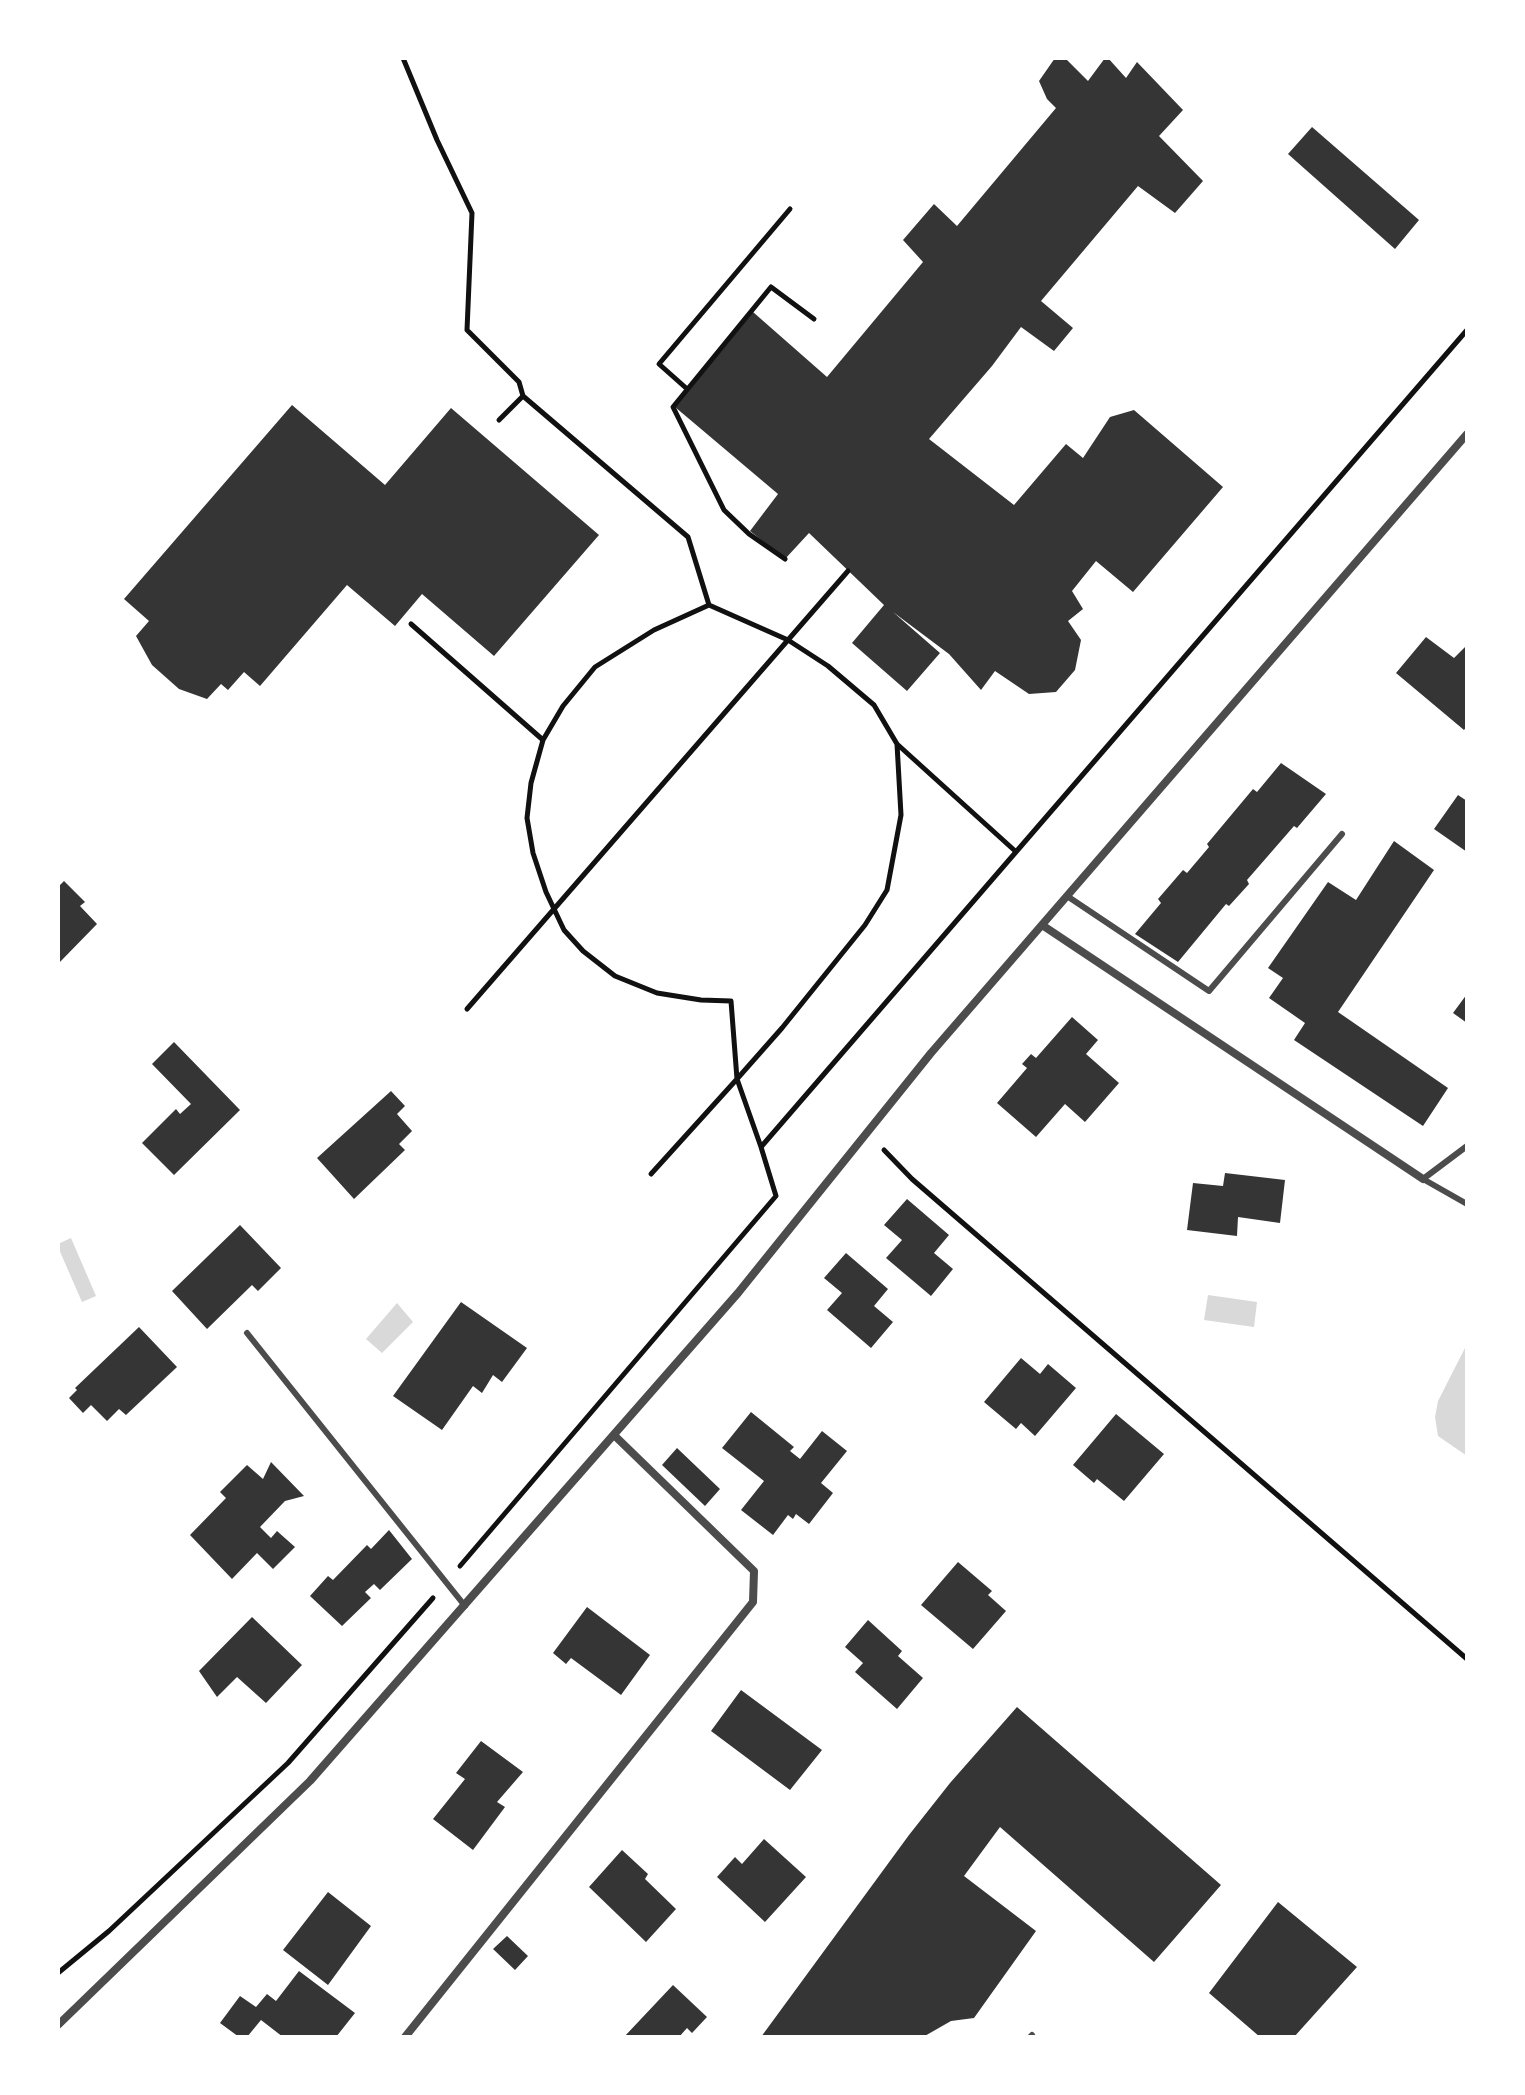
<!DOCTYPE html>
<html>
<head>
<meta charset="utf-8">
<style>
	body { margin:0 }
	#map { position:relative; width:1525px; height:2095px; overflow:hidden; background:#fff; font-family:Inter,sans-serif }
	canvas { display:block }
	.frame { position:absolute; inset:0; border:60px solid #fff; pointer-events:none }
</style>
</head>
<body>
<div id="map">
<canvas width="1525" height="2095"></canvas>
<div class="frame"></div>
</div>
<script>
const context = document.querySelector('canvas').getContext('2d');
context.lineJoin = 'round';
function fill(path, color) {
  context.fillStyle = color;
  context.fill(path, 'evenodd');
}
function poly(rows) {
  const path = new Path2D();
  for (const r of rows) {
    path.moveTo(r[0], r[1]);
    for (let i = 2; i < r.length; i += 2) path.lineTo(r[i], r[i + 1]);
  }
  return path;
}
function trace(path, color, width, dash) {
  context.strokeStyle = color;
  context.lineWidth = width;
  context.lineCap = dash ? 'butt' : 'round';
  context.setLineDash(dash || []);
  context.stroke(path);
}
fill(poly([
	[71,1238,96,1296,82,1302,58,1247,58,1244],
	[1208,1295,1257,1302,1254,1327,1204,1320],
	[397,1303,413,1322,382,1353,366,1339],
	[1467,1344,1467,1456,1438,1436,1435,1417,1438,1401]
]), '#d9d9d9');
fill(poly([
	[1055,58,1065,58,1088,81,1105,58,1108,58,1126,78,1137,62,1183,110,1159,136,1203,181,1175,213,1138,186,1041,301,1073,328,1054,351,1021,327,992,366,929,439,1014,505,1066,444,1083,458,1110,417,1134,410,1223,487,1133,592,1096,561,1072,591,1083,609,1068,621,1081,640,1075,670,1056,692,1029,694,995,671,981,690,949,654,893,612,940,653,907,691,852,643,884,605,809,533,785,559,750,531,778,494,675,407,753,312,827,377,923,262,903,240,934,204,957,226,1056,108,1047,99,1039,81],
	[1312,127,1419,220,1395,249,1288,154],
	[292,405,385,485,451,408,599,535,494,656,422,594,395,626,347,585,260,686,244,672,228,690,221,684,207,699,179,689,152,665,136,636,149,621,124,599],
	[1426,637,1454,658,1467,645,1467,726,1464,730,1396,673],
	[1281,763,1326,794,1297,828,1294,826,1247,880,1249,884,1229,906,1226,904,1178,962,1135,934,1161,903,1158,899,1183,870,1187,873,1209,847,1207,844,1253,789,1257,792],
	[1458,795,1467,801,1467,852,1434,829],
	[1394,841,1434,870,1338,1012,1448,1088,1423,1126,1294,1040,1305,1023,1269,998,1283,978,1268,968,1328,882,1356,900],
	[64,881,85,902,80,906,97,924,58,964,58,887],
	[1467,994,1467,1023,1453,1013],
	[1072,1017,1098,1040,1086,1054,1119,1083,1085,1122,1065,1104,1036,1137,997,1103,1027,1068,1022,1064,1031,1054,1036,1058],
	[174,1042,240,1110,174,1175,142,1143,176,1109,180,1114,191,1104,152,1064],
	[391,1091,405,1106,397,1114,412,1131,399,1144,405,1150,354,1199,317,1158],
	[1225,1173,1285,1180,1280,1223,1238,1217,1237,1236,1187,1230,1193,1183,1223,1186],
	[907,1199,949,1235,934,1253,953,1269,931,1296,886,1258,902,1240,884,1225],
	[240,1225,281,1268,258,1291,252,1285,207,1329,172,1291],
	[846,1253,888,1289,874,1306,893,1322,871,1348,827,1310,842,1293,824,1278],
	[461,1302,527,1348,502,1382,493,1375,482,1393,473,1386,442,1430,393,1396],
	[139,1327,177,1367,126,1415,119,1409,107,1421,91,1405,83,1413,69,1398,77,1390,75,1388],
	[1021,1358,1040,1374,1048,1364,1076,1388,1035,1436,1021,1423,1016,1429,984,1402],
	[751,1412,794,1447,790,1451,800,1459,822,1431,847,1451,821,1483,833,1493,809,1524,796,1514,793,1519,788,1515,773,1535,741,1510,764,1481,722,1448],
	[1116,1414,1164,1454,1124,1501,1097,1479,1094,1483,1073,1465],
	[677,1448,720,1489,705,1506,662,1465],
	[271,1462,304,1496,285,1501,260,1527,271,1538,277,1531,295,1547,273,1569,257,1553,232,1579,190,1535,226,1498,220,1492,247,1465,263,1479],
	[389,1530,412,1559,380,1590,374,1584,365,1592,371,1598,342,1626,310,1596,328,1576,333,1580,367,1545,371,1549],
	[958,1562,992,1591,988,1595,1006,1611,973,1649,921,1605],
	[587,1607,650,1655,621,1695,571,1658,566,1664,553,1653],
	[252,1617,302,1665,266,1703,237,1677,217,1697,199,1671],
	[868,1620,902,1651,898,1656,923,1678,897,1709,855,1672,863,1663,845,1647],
	[741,1690,822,1750,790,1790,711,1731],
	[1017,1707,1221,1885,1154,1962,1000,1827,964,1876,1036,1931,974,2018,951,2021,923,2037,761,2037,909,1835,950,1783],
	[481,1741,523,1772,497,1802,505,1807,473,1850,433,1819,465,1779,456,1773],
	[764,1839,806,1877,765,1922,717,1877,735,1857,742,1864],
	[622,1850,648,1874,645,1879,676,1909,646,1942,589,1887],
	[328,1892,371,1926,328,1985,283,1950],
	[1278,1902,1357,1967,1294,2037,1260,2037,1209,1993],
	[507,1936,528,1956,515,1970,493,1949],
	[299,1971,355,2013,336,2037,283,2037,261,2020,247,2037,239,2037,220,2023,240,1996,256,2007,267,1994,276,2001],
	[673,1985,707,2017,692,2033,687,2028,679,2037,624,2037]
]), '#353535');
trace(poly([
	[403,58,437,140,472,213,467,330,519,382,523,396],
	[686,388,659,364,790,209],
	[499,420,523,396,688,537,709,605],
	[785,559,749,534,724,510,673,407,771,287,814,319],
	[411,624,543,740],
	[897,744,1014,850],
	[467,1009,848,571],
	[884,1150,912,1179,1467,1659],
	[651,1174,737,1079,782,1028,865,925,887,890,901,815,897,744,874,705,828,666,788,640,709,605,654,630,595,667,563,706,543,740,531,783,527,818,533,853,546,892,564,930,583,951,615,976,657,993,701,1000,731,1001,737,1079,761,1147],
	[460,1566,776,1196,761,1147,1467,330],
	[58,1973,109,1931,288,1763,433,1598]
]), '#111', 5);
trace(poly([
	[1067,896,1209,991,1342,834],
	[1467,1146,1423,1179,1467,1204],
	[247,1333,465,1606],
	[1030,2037,1032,2035]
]), '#4c4c4c', 6);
trace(poly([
	[1042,925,1423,1179],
	[58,2025,310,1781,738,1293,931,1053,1467,434],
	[405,2037,753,1602,754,1571,615,1436]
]), '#4c4c4c', 8);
</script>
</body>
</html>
